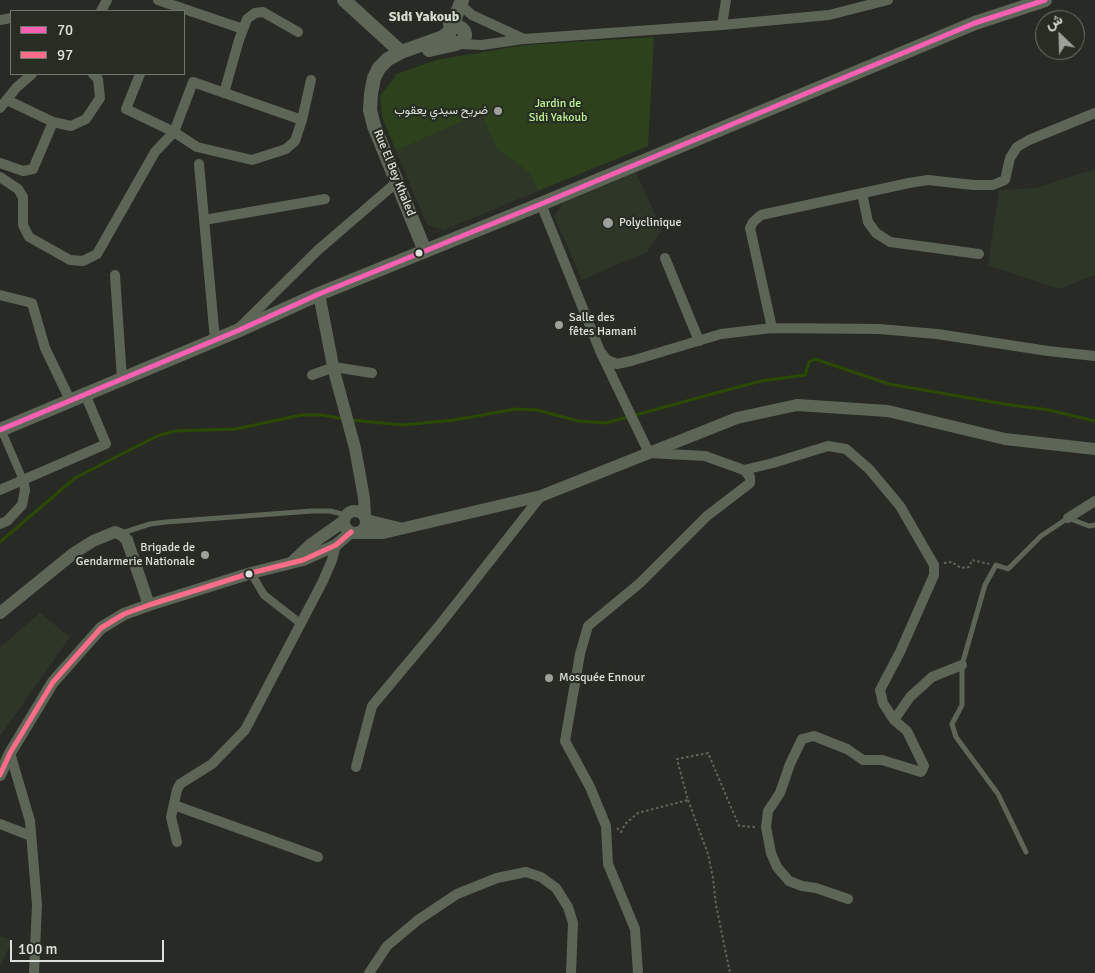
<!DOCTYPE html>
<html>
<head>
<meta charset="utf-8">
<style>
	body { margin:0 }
	#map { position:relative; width:1095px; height:973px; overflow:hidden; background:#282b25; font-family:Signika,Vazirmatn,sans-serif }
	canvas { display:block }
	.legend { position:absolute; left:10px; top:10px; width:175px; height:65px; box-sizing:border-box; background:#272d23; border:1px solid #70756c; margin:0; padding:6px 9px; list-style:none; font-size:15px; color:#dde0da }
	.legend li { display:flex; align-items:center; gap:10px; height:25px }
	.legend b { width:25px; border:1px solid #70756c }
	.north { position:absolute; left:1035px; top:10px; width:50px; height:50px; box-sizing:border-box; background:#272d23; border:1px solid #70756c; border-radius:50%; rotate:336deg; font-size:14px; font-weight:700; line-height:20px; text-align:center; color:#dde0da }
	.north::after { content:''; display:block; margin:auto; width:18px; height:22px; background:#9ea19b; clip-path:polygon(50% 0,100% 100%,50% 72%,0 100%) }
	.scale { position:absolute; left:10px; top:940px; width:154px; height:22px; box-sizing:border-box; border:2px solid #dde0da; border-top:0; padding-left:6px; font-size:15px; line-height:18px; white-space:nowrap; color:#dde0da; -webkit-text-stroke:4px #272d23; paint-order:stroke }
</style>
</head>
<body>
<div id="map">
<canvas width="1095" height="973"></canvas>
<ul class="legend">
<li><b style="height:6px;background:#f860b3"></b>70</li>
<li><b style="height:6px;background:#fb6d88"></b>97</li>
</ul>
<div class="north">ش</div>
<div class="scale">100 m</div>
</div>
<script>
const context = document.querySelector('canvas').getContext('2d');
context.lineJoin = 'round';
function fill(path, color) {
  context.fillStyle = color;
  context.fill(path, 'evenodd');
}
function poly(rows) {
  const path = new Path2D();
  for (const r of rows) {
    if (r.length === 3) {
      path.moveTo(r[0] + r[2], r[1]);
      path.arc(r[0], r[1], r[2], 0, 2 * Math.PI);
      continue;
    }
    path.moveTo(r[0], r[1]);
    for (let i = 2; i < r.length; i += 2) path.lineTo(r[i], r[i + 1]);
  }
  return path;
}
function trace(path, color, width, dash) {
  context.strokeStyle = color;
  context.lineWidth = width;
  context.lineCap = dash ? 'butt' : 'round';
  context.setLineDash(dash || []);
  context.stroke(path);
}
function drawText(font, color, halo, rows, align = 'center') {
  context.font = font + ' Signika,Vazirmatn,sans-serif';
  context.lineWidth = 4.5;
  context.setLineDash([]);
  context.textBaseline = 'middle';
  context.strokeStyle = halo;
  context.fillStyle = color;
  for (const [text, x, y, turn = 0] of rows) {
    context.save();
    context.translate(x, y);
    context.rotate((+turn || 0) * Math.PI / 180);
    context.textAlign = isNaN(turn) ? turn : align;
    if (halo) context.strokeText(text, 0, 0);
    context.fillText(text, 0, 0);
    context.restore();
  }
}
fill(poly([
	[481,113,497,149,530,173,538,191,444,230,427,225,396,151],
	[1095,169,1095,275,1059,289,988,265,999,190,1036,188],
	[636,172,662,230,647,252,582,280,554,216,563,203],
	[40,613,70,637,0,736,0,647],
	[0,936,12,940,0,967]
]), '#2e3628');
fill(poly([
	[654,37,648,146,538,191,530,173,497,149,481,113,396,151,382,117,380,96,397,74,436,60,526,45]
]), '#2e411d');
trace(poly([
	[351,420,403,425,454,420,516,409,537,410,578,421,606,423,727,390,761,381,805,375,809,362,815,359,889,384,1004,404,1049,410,1095,421],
	[0,542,75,478,157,436,175,431,236,429,301,415,322,415,345,419]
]), '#2a4903', 3);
trace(poly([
	[944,563,952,562,961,568,969,567,972,560,989,564],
	[688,800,708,854,713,878,716,905,730,973],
	[617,828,621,832,625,824,638,813,688,800,677,759,708,753,739,826,756,827]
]), '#60665b', 2, [2.5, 2.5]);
trace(poly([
	[122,533,150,524,166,522,312,511,330,511,346,515],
	[1026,852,998,794,956,737,952,724,962,705,962,665,985,585,996,565,1008,569,1041,536,1068,518,1089,526,1095,525]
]), '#5d6556', 5);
trace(poly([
	[1,429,23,480],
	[251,573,264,595,300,623]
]), '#5d6556', 8);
trace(poly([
	[158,0,243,29],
	[464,8,472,15,524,39,722,25,829,15,888,0],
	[101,11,107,0],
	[0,20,11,18],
	[722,25,726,0],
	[459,44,482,45,523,39],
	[140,74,126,109,174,132,197,147,252,160,286,149,295,141,302,120,311,80],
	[224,93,239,40,247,19,255,13,263,12,298,32],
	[7,100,53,122,71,126,86,119,100,98,98,79,93,74],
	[0,108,16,88,32,74],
	[0,163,23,171,33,169,53,122],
	[199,164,215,340],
	[0,177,18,189,23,197,23,225,29,237,70,260,83,261,97,254,155,152,174,132,193,82,302,120],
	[862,193,868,222,876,233,890,242,979,254],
	[541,204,600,351,607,360,617,364,631,361,721,334,772,328,879,329,937,334,1048,351,1095,356],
	[204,220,325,199],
	[665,258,699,341],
	[115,275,122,379],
	[0,295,32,303,45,348,70,400],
	[240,327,318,250,397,182],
	[772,328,750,228,753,222,761,215,909,183,928,180,973,185,993,185,1005,180,1010,158,1017,147,1029,140,1095,113],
	[600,351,649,453,705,456,744,470,750,477,750,483,707,516,640,583,588,626,580,654,565,741,590,787,606,826,608,864,635,929,638,973],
	[312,375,334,367,372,373],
	[744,470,773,463,828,446,846,449,869,469,900,506,934,565,934,575,900,652,880,690,883,703,894,720,907,731,924,766,921,772,882,760,863,760,847,749,814,736,802,739,790,764,780,793,768,811,766,827,771,853,777,867,789,881,802,886,816,888,848,899],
	[0,490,106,444,85,394],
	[1068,518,1095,501],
	[0,524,7,521,22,505,25,490,23,480],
	[894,720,910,697,932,677,962,665],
	[10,753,30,821,37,905,34,973],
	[356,767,372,706,438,627,541,496],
	[174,805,318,857],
	[0,824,31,836],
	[177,842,171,817,177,790,180,784,212,764,245,730,323,581,332,560,336,545],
	[369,973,387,946,418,920,457,894,497,878,526,872,541,877,556,888,568,907,573,923,571,973]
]), '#5d6556', 10);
trace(poly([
	[319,294,334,371,355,448,364,498,365,516],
	[355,522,11],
	[366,520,399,528],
	[358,533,383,533,541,496,737,418,797,405,888,411,1005,439,1095,449],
	[292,562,310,545,344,521],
	[0,613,74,553,93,541,115,532,122,535,127,540,149,605],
	[0,775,10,753,53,682,101,628,124,614,149,605,251,573,303,560,336,545,351,532]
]), '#5d6556', 12);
trace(poly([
	[344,0,401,52],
	[450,24,455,18,462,0],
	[457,35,8],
	[429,50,456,44],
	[425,251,374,126,370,110,371,94,374,78,379,68,388,59,401,52,443,37,449,32,455,18],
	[0,430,237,331,319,294,541,204,975,23,1045,0]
]), '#5e6757', 14);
trace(poly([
	[0,430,237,331,319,294,541,204,975,23,1045,0]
]), '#f860b3', 5);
trace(poly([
	[0,775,10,753,53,682,101,628,124,614,149,605,251,573,303,560,336,545,351,532]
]), '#fb6d88', 5);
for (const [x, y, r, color] of [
	[498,111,5,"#9ea19b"],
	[608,223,6,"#9ea19b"],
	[419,253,4.5,"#dde0da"],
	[559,325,5,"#9ea19b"],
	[205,555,5,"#9ea19b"],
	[249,574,4.5,"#dde0da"],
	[549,678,5,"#9ea19b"]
]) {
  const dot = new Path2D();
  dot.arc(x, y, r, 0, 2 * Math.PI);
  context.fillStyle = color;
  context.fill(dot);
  trace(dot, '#272d23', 2);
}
drawText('12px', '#bef393', '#272d23', [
	["Jardin de",558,104],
	["Sidi Yakoub",558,118]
]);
drawText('12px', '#dde0da', '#272d23', [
	["ضريح سيدي يعقوب",488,111,"right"],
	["Polyclinique",619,223],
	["Salle des",569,318],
	["fêtes Hamani",569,332],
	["Brigade de",195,548,"right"],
	["Gendarmerie Nationale",195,562,"right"],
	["Mosquée Ennour",559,678]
], 'left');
drawText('12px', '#dde0da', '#272d23', [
	["Rue El Bey Khaled",394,173,68]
]);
drawText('bold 14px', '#d7ded1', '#272d23', [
	["Sidi Yakoub",424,17]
]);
</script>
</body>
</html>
